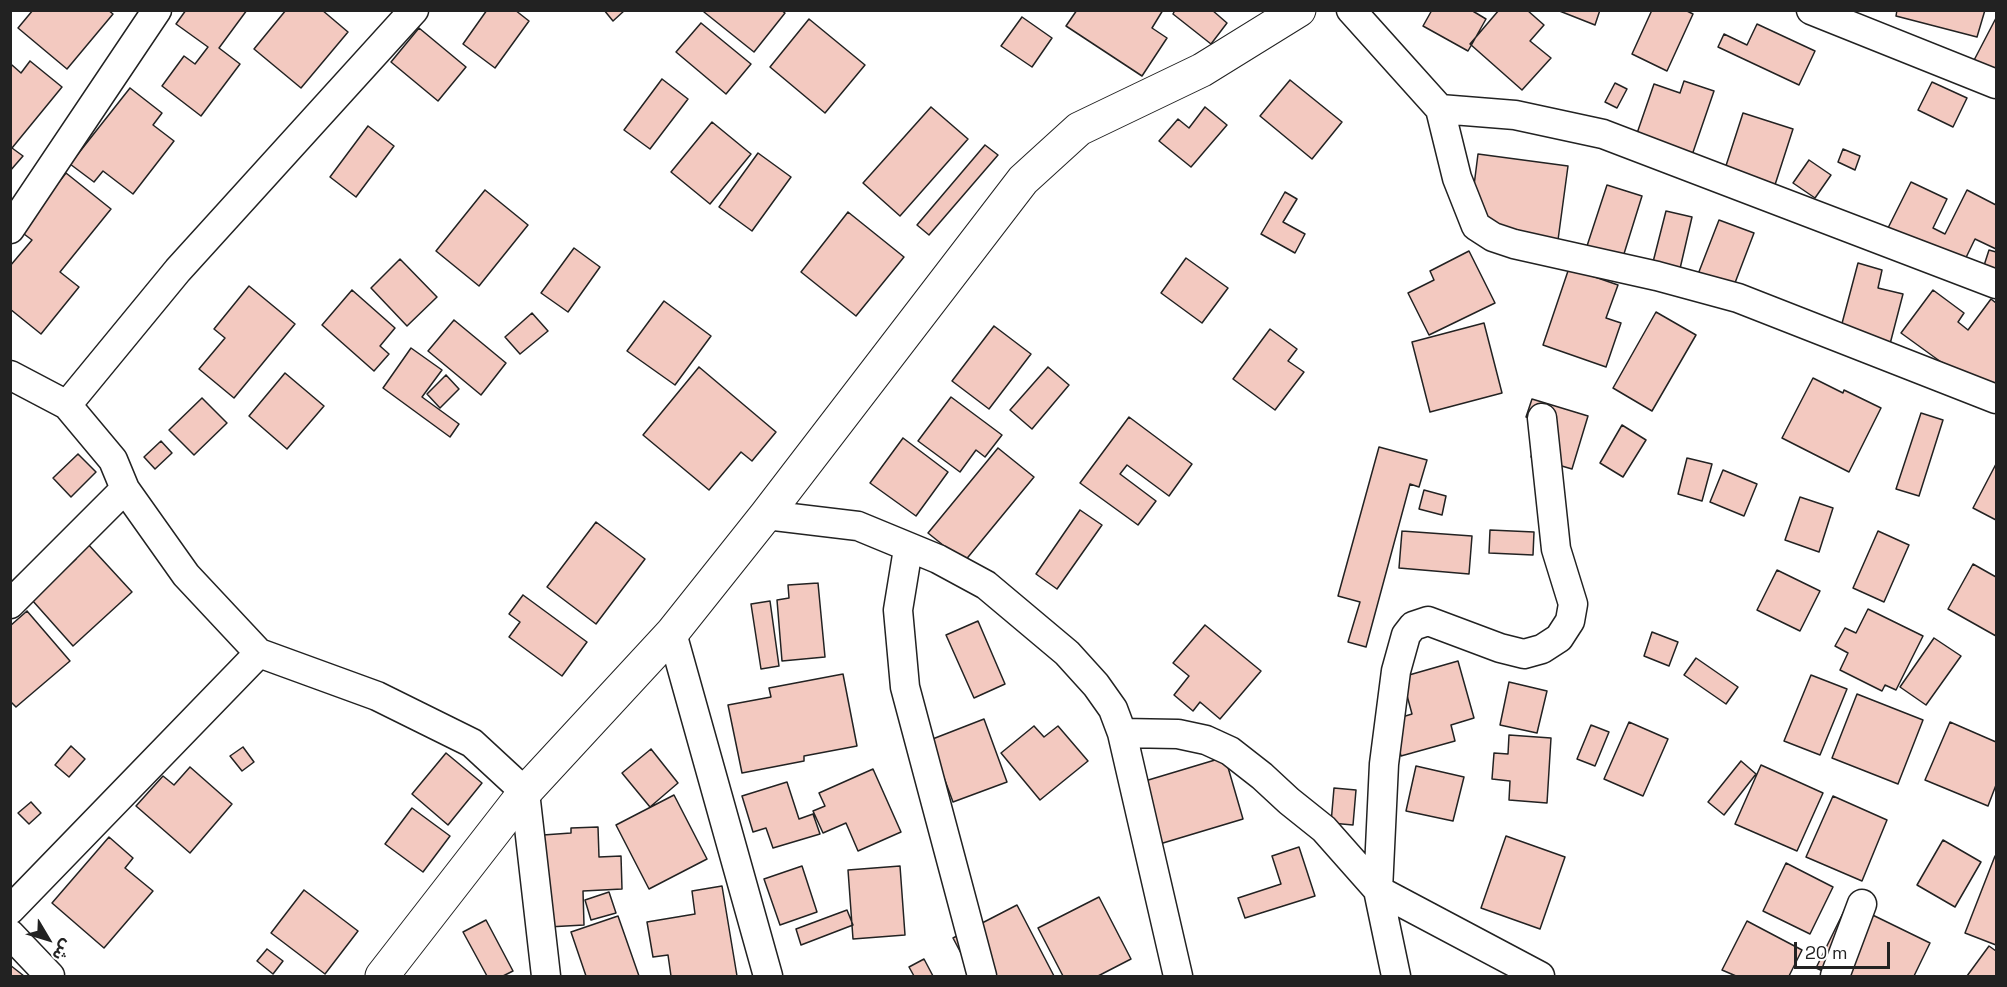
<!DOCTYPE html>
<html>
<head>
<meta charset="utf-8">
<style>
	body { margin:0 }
	#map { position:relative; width:2007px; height:987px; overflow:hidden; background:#fff; font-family:"Space Grotesk","Noto Sans Arabic",sans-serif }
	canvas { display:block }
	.frame { position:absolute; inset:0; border:12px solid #222; pointer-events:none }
	.north { position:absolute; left:18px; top:909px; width:60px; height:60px; -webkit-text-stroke:4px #fff; paint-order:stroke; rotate:128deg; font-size:16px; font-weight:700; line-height:24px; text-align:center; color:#222 }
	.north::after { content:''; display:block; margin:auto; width:21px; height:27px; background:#222; clip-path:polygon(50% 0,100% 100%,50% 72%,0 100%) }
	.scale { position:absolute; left:1794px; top:942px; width:96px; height:27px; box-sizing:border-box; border:3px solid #222; border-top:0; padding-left:8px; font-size:18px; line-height:21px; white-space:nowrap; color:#222; -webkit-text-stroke:4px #fff; paint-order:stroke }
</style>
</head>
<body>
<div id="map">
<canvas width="2007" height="987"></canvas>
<div class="frame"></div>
<div class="north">ش</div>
<div class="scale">20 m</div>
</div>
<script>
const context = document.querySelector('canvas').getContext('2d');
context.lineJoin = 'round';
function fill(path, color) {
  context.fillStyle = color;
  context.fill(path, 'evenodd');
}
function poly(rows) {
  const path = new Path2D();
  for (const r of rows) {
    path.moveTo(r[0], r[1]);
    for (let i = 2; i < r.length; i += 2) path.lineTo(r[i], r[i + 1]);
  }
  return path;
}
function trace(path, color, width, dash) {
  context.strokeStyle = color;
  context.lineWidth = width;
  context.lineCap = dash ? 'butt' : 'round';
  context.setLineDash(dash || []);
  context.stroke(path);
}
const building = poly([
	[33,10,108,10,113,14,67,69,18,28,33,10],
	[186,10,247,10,219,48,240,64,201,116,162,86,184,56,195,64,208,47,176,24,186,10],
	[286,10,322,10,348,32,301,88,254,49,286,10],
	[487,10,515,10,529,21,495,68,463,44,487,10],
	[604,10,625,10,613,21,604,10],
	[705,10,781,10,785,13,754,52,704,12,705,10],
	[1077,10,1163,10,1152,28,1167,38,1142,76,1066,26,1077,10],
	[1175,10,1212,10,1227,23,1211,44,1173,14,1175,10],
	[1432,10,1471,10,1486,19,1468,51,1423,26,1432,10],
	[1499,10,1527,10,1544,25,1530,41,1551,58,1522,90,1470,44,1499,10],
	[1557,10,1600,10,1595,25,1557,10],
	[1652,10,1685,10,1693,14,1667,71,1632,54,1652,10],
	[1897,10,1985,10,1977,37,1896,16,1897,10],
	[1022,17,1052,38,1032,67,1001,46,1022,17],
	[1996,18,1996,80,1971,66,1996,18],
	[809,19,865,65,825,113,770,67,809,19],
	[701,23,751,64,726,94,676,52,701,23],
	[1757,24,1815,51,1799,85,1718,47,1724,34,1747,45,1757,24],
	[419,28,466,67,438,101,391,62,419,28],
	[30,61,62,87,12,148,23,156,10,171,10,68,12,65,21,73,30,61],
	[662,79,688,99,650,149,624,130,662,79],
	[1290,80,1342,122,1312,159,1260,116,1290,80],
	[1684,81,1714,91,1690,161,1634,142,1654,84,1680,93,1684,81],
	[1932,82,1967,98,1953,127,1918,110,1932,82],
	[1615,83,1627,89,1617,108,1605,102,1615,83],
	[130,88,162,113,153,125,174,141,133,194,103,171,94,182,70,164,130,88],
	[931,107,968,139,900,216,863,183,931,107],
	[1205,107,1227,125,1191,167,1159,141,1178,119,1189,128,1205,107],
	[1743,113,1793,129,1773,191,1723,175,1743,113],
	[712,122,751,154,710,204,671,172,712,122],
	[368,126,394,146,356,197,330,177,368,126],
	[985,145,998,155,929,235,917,225,985,145],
	[1843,149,1860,156,1855,170,1838,162,1843,149],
	[758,153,791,177,752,231,719,207,758,153],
	[1478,154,1568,166,1558,240,1469,225,1478,154],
	[1809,160,1831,175,1815,198,1793,183,1809,160],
	[66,173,111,209,60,272,79,287,41,334,10,309,10,266,32,240,20,231,66,173],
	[1911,182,1947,199,1933,228,1945,234,1967,190,1996,205,1996,249,1975,239,1959,272,1887,230,1911,182],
	[1607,185,1642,196,1623,257,1587,246,1607,185],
	[485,190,528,225,479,286,436,251,485,190],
	[1285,192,1297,199,1283,222,1305,234,1295,253,1261,234,1285,192],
	[1666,211,1692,217,1679,273,1652,266,1666,211],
	[848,212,904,257,856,316,801,272,848,212],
	[1719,220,1754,233,1730,296,1695,282,1719,220],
	[574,248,600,267,568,312,541,293,574,248],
	[1989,250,1996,252,1996,283,1980,278,1989,250],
	[1469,251,1495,303,1429,335,1408,293,1434,280,1430,271,1469,251],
	[1186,258,1228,288,1202,323,1161,293,1186,258],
	[400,259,437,297,407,326,371,288,400,259],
	[1858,263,1882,270,1878,288,1903,294,1890,344,1840,331,1858,263],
	[1569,268,1618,285,1606,318,1621,323,1606,367,1543,345,1569,268],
	[249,286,295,324,234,398,199,369,225,338,214,329,249,286],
	[352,290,395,328,380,346,389,354,374,371,322,325,352,290],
	[1933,290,1964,313,1958,322,1968,330,1991,299,1996,303,1996,392,1941,362,1901,333,1933,290],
	[664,301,711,336,675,385,627,351,664,301],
	[1656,312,1696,335,1652,411,1613,388,1656,312],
	[532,313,548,331,520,354,505,337,532,313],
	[454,320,506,363,481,395,428,351,454,320],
	[1484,323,1502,393,1430,412,1412,342,1484,323],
	[994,326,1031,354,989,409,952,381,994,326],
	[1270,329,1297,349,1288,361,1304,372,1275,410,1233,379,1270,329],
	[411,348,442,370,422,397,459,424,450,437,383,388,411,348],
	[699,367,776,432,752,461,741,452,709,490,643,435,699,367],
	[1048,367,1069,385,1032,429,1010,410,1048,367],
	[285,373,324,406,287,449,249,416,285,373],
	[446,375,459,389,440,408,427,394,446,375],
	[1813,378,1843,393,1844,390,1881,408,1849,472,1782,438,1813,378],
	[951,397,1002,435,985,457,976,450,960,472,918,441,951,397],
	[202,398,227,423,194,455,169,430,202,398],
	[1532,399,1588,416,1572,469,1531,457,1542,422,1526,417,1532,399],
	[1921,413,1943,420,1919,496,1896,489,1921,413],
	[1129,417,1192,464,1169,496,1127,465,1120,474,1156,501,1138,525,1080,483,1129,417],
	[1622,425,1646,440,1623,477,1600,463,1622,425],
	[903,438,948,472,916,516,870,483,903,438],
	[161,441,172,453,155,469,144,457,161,441],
	[1379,447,1427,460,1419,487,1410,484,1366,647,1348,642,1360,602,1338,596,1379,447],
	[998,448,1034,477,964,562,928,533,998,448],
	[78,454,96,472,71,497,53,478,78,454],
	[1687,458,1712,464,1702,501,1678,494,1687,458],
	[1996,464,1996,520,1973,508,1996,464],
	[1723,470,1757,484,1744,516,1710,502,1723,470],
	[1424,490,1446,496,1442,515,1419,509,1424,490],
	[1800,497,1833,508,1819,552,1785,540,1800,497],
	[1080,510,1102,525,1057,589,1036,574,1080,510],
	[596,522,645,559,596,624,547,587,596,522],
	[1490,530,1534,532,1533,555,1489,553,1490,530],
	[1402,531,1472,536,1469,574,1399,568,1402,531],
	[1878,531,1909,545,1884,602,1853,588,1878,531],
	[86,542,132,592,73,646,32,600,76,559,72,555,86,542],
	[1973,564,1996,577,1996,636,1948,609,1973,564],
	[1777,570,1820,591,1800,631,1757,610,1777,570],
	[818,583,825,657,782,661,777,600,789,598,788,585,818,583],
	[523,595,587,642,562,676,509,637,520,622,509,614,523,595],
	[770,601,779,666,761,669,751,604,770,601],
	[1868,609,1923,636,1896,690,1885,685,1882,691,1840,670,1848,653,1835,646,1845,628,1856,633,1868,609],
	[27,611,70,661,16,707,10,701,10,626,27,611],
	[978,621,1005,684,974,698,946,635,978,621],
	[1205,625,1261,671,1220,719,1200,702,1193,711,1174,695,1189,676,1173,663,1205,625],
	[1652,632,1678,642,1669,666,1644,656,1652,632],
	[1934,638,1961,656,1926,705,1900,687,1934,638],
	[1696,658,1738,687,1726,704,1684,675,1696,658],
	[1458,661,1474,718,1451,725,1455,741,1401,756,1392,720,1412,714,1402,677,1458,661],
	[843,674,857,746,804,756,804,761,742,773,728,705,771,697,769,688,843,674],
	[1811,675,1847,689,1820,755,1784,741,1811,675],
	[1509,682,1547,691,1537,733,1500,725,1509,682],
	[1857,694,1923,720,1898,784,1832,758,1857,694],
	[984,719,1007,782,953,802,930,740,984,719],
	[1629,722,1668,739,1643,796,1604,779,1629,722],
	[1950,722,1996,742,1996,785,1988,806,1925,780,1950,722],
	[1591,725,1609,732,1595,766,1577,759,1591,725],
	[1034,726,1044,737,1058,726,1088,761,1040,800,1001,753,1034,726],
	[1509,735,1551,738,1547,803,1509,800,1510,781,1492,779,1494,753,1508,754,1509,735],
	[71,746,85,759,69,777,55,765,71,746],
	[243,747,254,762,242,771,230,756,243,747],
	[651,749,678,783,650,807,622,773,651,749],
	[446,753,482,783,448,825,412,794,446,753],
	[1225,757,1243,819,1153,846,1135,784,1225,757],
	[1741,761,1756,774,1724,815,1708,802,1741,761],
	[1761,765,1823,793,1797,851,1735,824,1761,765],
	[1416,766,1464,777,1453,821,1406,811,1416,766],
	[190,767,232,804,190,853,136,806,163,776,174,785,190,767],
	[873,769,901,832,858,851,846,823,823,833,813,811,825,806,819,793,873,769],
	[787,782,799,819,813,814,820,834,773,848,766,828,753,832,742,796,787,782],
	[1334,788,1356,790,1353,825,1331,823,1334,788],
	[674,795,707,859,649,889,616,825,674,795],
	[1833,796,1887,820,1862,881,1806,857,1833,796],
	[31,802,41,813,29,824,18,813,31,802],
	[412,808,450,836,423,872,385,844,412,808],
	[598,827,599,857,621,856,622,889,583,891,584,925,548,927,543,835,571,833,571,828,598,827],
	[1506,836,1565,857,1540,929,1481,908,1506,836],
	[109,837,133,858,125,868,153,891,104,948,52,903,109,837],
	[1943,840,1981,862,1955,907,1917,885,1943,840],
	[1299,847,1315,896,1245,918,1238,898,1281,884,1272,856,1299,847],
	[1995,856,1996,857,1996,945,1965,933,1995,856],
	[1786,863,1833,887,1810,934,1763,911,1786,863],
	[802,866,817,912,780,925,764,879,802,866],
	[900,866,905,935,853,939,848,870,900,866],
	[722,886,737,976,671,976,668,955,653,957,647,922,695,914,692,891,722,886],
	[304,890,358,931,325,974,271,933,304,890],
	[609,892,616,913,591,920,585,900,609,892],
	[1099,897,1131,959,1098,976,1063,976,1038,928,1099,897],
	[1848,903,1930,943,1914,976,1834,976,1816,968,1848,903],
	[1017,905,1054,976,973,976,953,938,1017,905],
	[847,910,853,925,801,945,796,929,847,910],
	[618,916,639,976,586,976,571,932,618,916],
	[486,920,513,971,503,976,487,976,463,932,486,920],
	[1747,921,1802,950,1789,976,1736,976,1722,970,1747,921],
	[1989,946,1996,951,1996,976,1967,976,1989,946],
	[267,949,283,961,273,974,257,961,267,949],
	[924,959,933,976,914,976,909,967,924,959],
	[10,965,24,976,10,976,10,965]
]);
fill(building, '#f3c9c0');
trace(building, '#222', 1.5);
const minor = poly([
	[1351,10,1440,109,1515,115,1603,134,1996,284],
	[1811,10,1996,84],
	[1440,109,1457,178,1476,226,1493,237,1514,244,1657,276,1738,298,1996,399],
	[10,229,157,10],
	[10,375,67,405,113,460,125,489,186,575,259,653],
	[67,405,178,270,414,10],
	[766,515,858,526,938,559,986,585,1067,653,1096,685,1113,709,1122,733,1178,976],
	[908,549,898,610,905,687,982,976],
	[10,604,125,489],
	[672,633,768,976],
	[1122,733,1178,734,1206,740,1230,751,1262,776,1289,801,1324,829,1378,890,1540,976],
	[10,910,259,653,377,696,472,743,525,792,546,976],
	[10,934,50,976],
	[1396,976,1378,890,1384,764,1396,671,1406,635,1413,626,1428,621,1500,648,1524,654,1542,649,1559,638,1570,621,1573,604,1556,549,1542,418],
	[1835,976,1862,904]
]);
const tertiary = poly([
	[382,976,525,792,672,633,766,515,1023,180,1079,129,1202,70,1299,10]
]);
trace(minor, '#222', 31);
trace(tertiary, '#222', 35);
trace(minor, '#fff', 28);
trace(tertiary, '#fff', 33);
</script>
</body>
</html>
